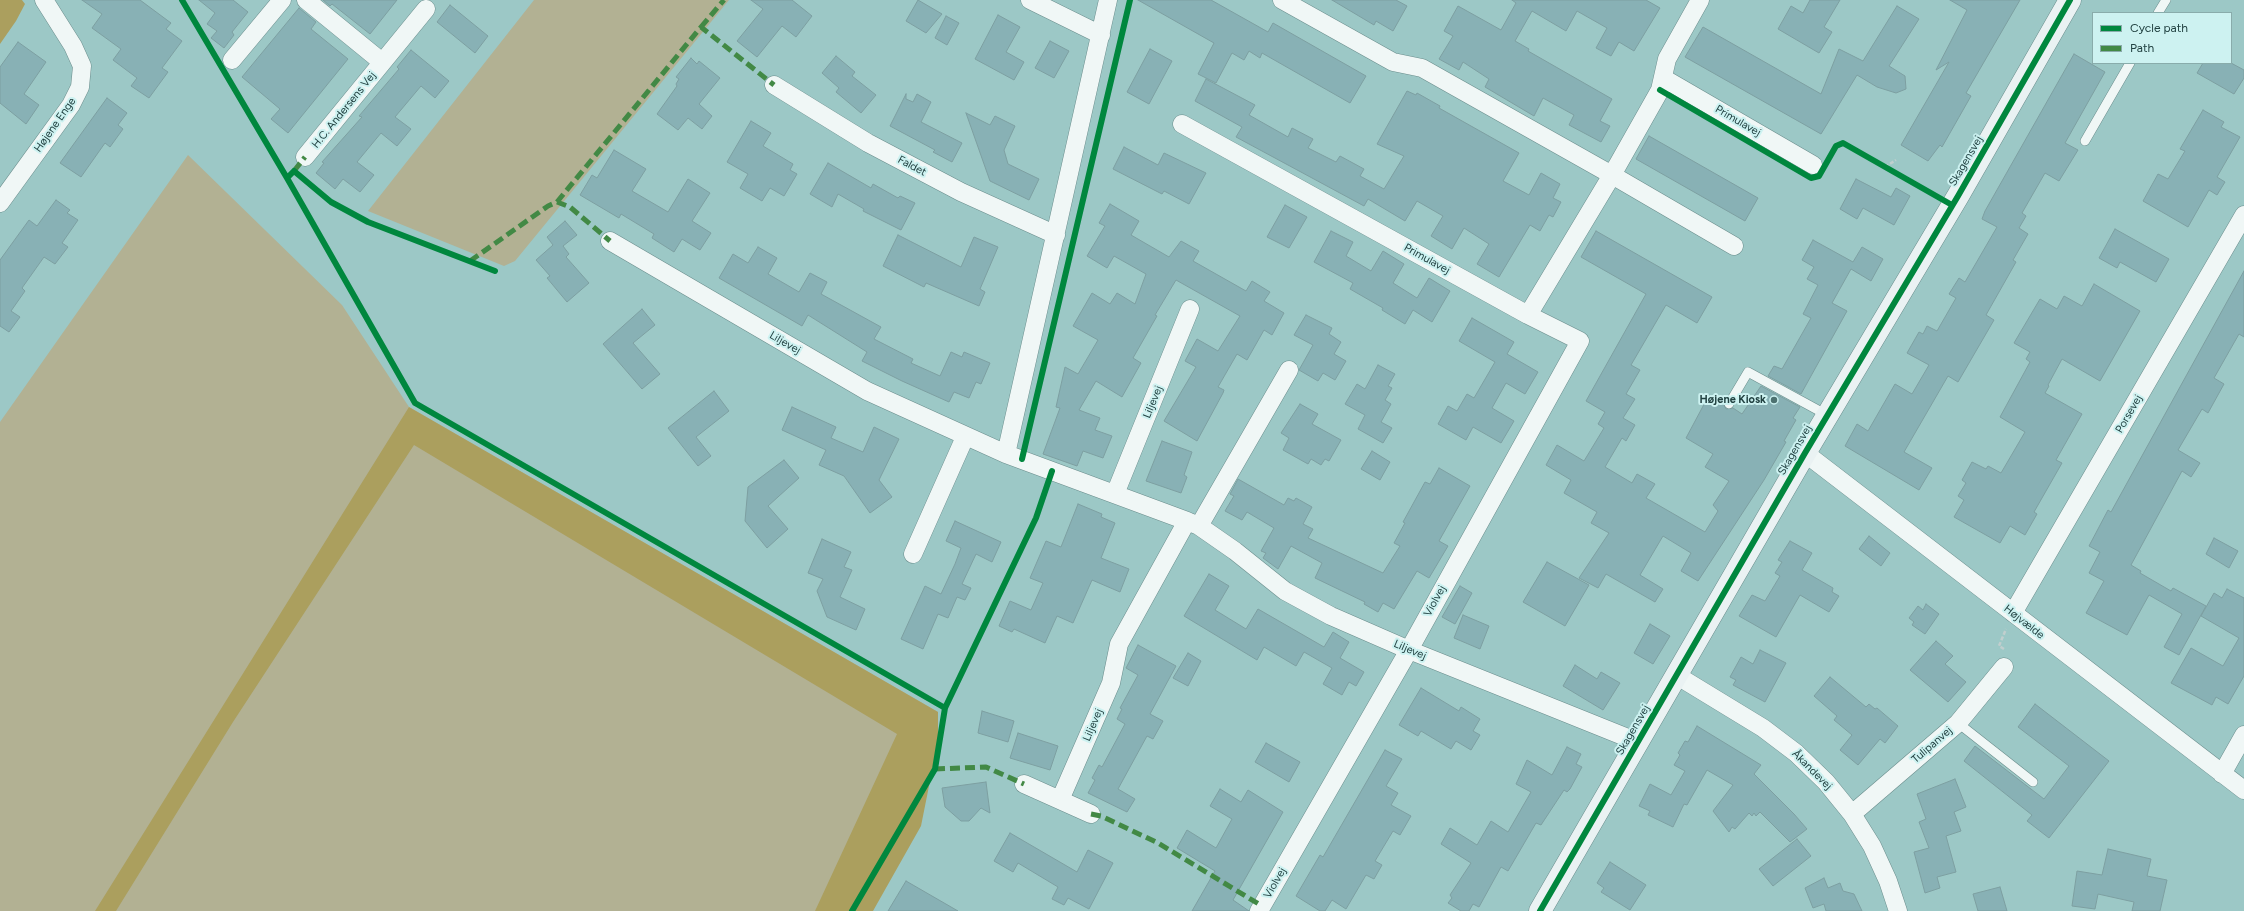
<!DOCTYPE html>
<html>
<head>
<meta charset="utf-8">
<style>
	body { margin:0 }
	#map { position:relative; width:2244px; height:911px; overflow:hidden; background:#9cc8c6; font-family:Figtree,sans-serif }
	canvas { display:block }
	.legend { position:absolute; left:2092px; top:12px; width:140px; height:52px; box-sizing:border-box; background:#cdf2f1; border:1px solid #89acab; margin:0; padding:5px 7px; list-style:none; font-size:12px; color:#224242 }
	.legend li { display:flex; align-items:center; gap:8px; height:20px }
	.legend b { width:20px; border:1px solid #89acab }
</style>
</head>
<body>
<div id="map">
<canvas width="2244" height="911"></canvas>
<ul class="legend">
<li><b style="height:5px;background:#00873e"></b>Cycle path</li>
<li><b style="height:5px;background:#428945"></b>Path</li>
</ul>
</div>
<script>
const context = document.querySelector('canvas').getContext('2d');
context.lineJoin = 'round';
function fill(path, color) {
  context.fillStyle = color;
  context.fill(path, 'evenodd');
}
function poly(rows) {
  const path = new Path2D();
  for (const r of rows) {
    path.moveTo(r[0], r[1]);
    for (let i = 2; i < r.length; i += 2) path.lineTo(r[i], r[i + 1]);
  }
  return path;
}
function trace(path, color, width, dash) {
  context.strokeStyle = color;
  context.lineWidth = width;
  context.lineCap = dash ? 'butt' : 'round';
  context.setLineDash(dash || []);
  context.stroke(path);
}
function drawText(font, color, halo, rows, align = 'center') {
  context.font = font + ' Figtree,sans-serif';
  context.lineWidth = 4;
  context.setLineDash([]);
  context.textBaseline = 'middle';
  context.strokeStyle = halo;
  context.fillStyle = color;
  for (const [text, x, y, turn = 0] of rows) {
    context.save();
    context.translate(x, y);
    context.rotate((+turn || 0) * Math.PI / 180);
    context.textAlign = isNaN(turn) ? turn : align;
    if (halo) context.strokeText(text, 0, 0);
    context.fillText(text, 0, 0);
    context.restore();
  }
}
fill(poly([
	[534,0,729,0,515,261,504,266,368,211],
	[188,155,342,305,409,407,938,712,826,911,0,911,0,422]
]), '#b2b193');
fill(poly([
	[0,0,22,0,25,4,16,21,0,44],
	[409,407,938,712,938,741,921,826,873,911,815,911,897,734,414,445,233,722,116,911,95,911]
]), '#ab9f5e');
const building = poly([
	[82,0,140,0,171,23,166,29,182,41,162,68,168,72,149,98,131,86,137,78,113,60,121,49,92,28,102,14,82,0],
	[199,0,233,0,248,12,232,32,234,35,224,48,211,38,217,31,207,24,215,13,199,0],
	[323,0,397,0,370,34,332,4,330,6,323,0],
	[751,0,792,0,812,16,796,37,782,26,757,57,737,41,763,9,751,0],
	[918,0,942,14,926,33,906,21,918,0],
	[1138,0,1211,0,1268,32,1273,23,1366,76,1350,103,1262,53,1260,58,1249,51,1244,60,1232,53,1216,83,1198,74,1214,43,1138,0],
	[1332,0,1396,0,1407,6,1393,31,1376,21,1374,25,1332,0],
	[1512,0,1646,0,1660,8,1634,51,1619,42,1611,56,1596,48,1607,28,1577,11,1566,31,1532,11,1515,41,1529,49,1528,51,1612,99,1600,121,1610,126,1601,142,1569,125,1574,115,1543,98,1534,116,1485,87,1489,79,1463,62,1459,70,1439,59,1453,36,1444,31,1458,6,1501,30,1516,3,1512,0],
	[1810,0,1840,0,1824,27,1832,32,1819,53,1778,29,1791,6,1803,13,1810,0],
	[1950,0,2020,0,1966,93,1971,96,1942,147,1940,145,1928,161,1901,145,1949,62,1936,70,1967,10,1950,0],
	[450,5,488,36,475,53,437,22,450,5],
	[1897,6,1919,19,1889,66,1905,76,1906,89,1896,93,1877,87,1857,75,1821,134,1685,57,1703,27,1821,94,1839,49,1863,61,1897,6],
	[299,8,316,22,311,29,348,59,288,133,271,119,280,109,242,77,299,8],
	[998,15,1020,27,1006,52,1024,62,1014,80,975,59,998,15],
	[946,16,959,23,947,45,935,38,946,16],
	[1050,41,1069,51,1054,78,1035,68,1050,41],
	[18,42,46,62,24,94,39,105,26,124,0,103,0,67,18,42],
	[1150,49,1172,61,1149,104,1127,92,1150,49],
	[411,50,449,81,435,98,421,86,395,117,411,129,397,146,381,133,357,162,374,175,360,192,343,179,335,189,316,173,324,163,322,162,362,117,359,116,399,69,397,67,411,50],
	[2074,54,2105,72,2065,143,2078,150,2059,181,2045,173,2022,213,2026,216,2019,228,2028,234,2013,260,2016,262,1986,315,1994,320,1958,382,1948,376,1904,452,1932,468,1919,490,1845,446,1857,424,1868,431,1895,384,1912,394,1929,365,1907,353,1919,332,1923,334,1927,326,1937,331,1956,298,1949,294,1959,278,1965,282,1997,227,1982,219,1985,211,2074,54],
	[836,56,855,72,852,76,876,95,861,113,836,92,839,88,822,73,836,56],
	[691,58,697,64,699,61,720,78,699,104,712,116,702,129,688,118,678,130,657,114,677,86,676,84,679,79,676,77,691,58],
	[2203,63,2231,63,2244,70,2244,78,2234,94,2197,73,2203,63],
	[1206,79,1255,105,1249,115,1288,137,1292,128,1313,139,1308,148,1336,162,1340,156,1364,169,1360,176,1384,189,1404,156,1377,144,1407,91,1416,95,1417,93,1440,106,1439,108,1519,153,1503,181,1529,195,1541,173,1560,184,1553,198,1561,202,1553,217,1549,215,1540,231,1530,225,1499,277,1477,264,1489,244,1464,228,1452,249,1431,236,1443,216,1417,201,1405,221,1368,199,1364,206,1236,137,1242,127,1195,101,1206,79],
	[906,94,906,99,913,102,917,94,931,102,921,122,962,143,952,162,933,152,935,150,890,126,906,94],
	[107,98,127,113,118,125,123,129,110,147,105,143,81,177,60,163,107,98],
	[2203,110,2224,122,2221,127,2240,137,2217,177,2225,182,2217,195,2209,190,2188,227,2143,201,2158,174,2168,179,2185,151,2180,149,2203,110],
	[966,113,990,125,995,116,1015,126,1004,150,1008,164,1039,179,1029,200,990,181,966,113],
	[751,121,771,133,763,146,793,164,790,170,797,174,784,196,770,188,762,201,740,188,748,174,727,162,751,121],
	[1649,136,1758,198,1745,221,1636,159,1649,136],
	[1124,147,1158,165,1164,153,1206,173,1189,204,1164,191,1162,194,1113,169,1124,147],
	[614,150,646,169,632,191,668,212,688,179,710,193,692,221,711,233,700,250,682,239,674,252,652,238,654,234,621,214,619,218,580,195,592,175,597,178,614,150],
	[828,163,871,188,873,184,898,198,900,196,915,203,901,230,863,211,864,209,838,194,832,207,810,194,828,163],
	[1856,179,1891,197,1896,188,1910,196,1894,225,1863,208,1857,219,1840,209,1856,179],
	[56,200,70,210,67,213,78,220,62,243,68,247,55,264,44,257,22,288,25,291,11,311,20,317,9,332,0,326,0,260,29,220,37,226,56,200],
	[1110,204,1139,221,1131,235,1169,257,1181,241,1199,251,1193,261,1246,291,1252,281,1270,292,1264,301,1284,313,1272,335,1264,330,1247,360,1237,354,1218,387,1224,390,1223,393,1197,441,1164,421,1196,367,1185,361,1197,339,1218,351,1240,316,1176,280,1155,315,1157,316,1133,358,1141,363,1122,397,1096,381,1079,410,1100,418,1095,430,1112,436,1103,458,1083,451,1077,466,1043,454,1060,408,1056,407,1065,367,1078,374,1098,340,1073,326,1092,293,1110,304,1117,293,1135,304,1146,274,1114,256,1107,268,1087,256,1105,226,1099,223,1110,204],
	[1285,205,1307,217,1289,248,1267,237,1285,205],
	[565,221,577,235,563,246,569,254,566,257,589,283,567,302,547,278,550,276,536,260,553,245,547,237,565,221],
	[2115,229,2169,259,2156,282,2120,262,2117,268,2099,258,2115,229],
	[1331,231,1353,242,1346,256,1371,271,1383,251,1404,264,1393,283,1417,298,1429,278,1450,291,1432,322,1413,310,1405,324,1382,310,1383,308,1350,289,1353,283,1314,262,1331,231],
	[1596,231,1712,297,1697,323,1666,305,1631,365,1640,370,1626,394,1635,399,1623,418,1635,425,1626,441,1622,438,1605,467,1632,483,1637,474,1655,484,1646,498,1705,532,1718,511,1713,505,1729,481,1705,467,1713,454,1686,438,1709,395,1723,403,1726,409,1733,408,1742,414,1761,386,1800,407,1793,418,1796,420,1784,441,1786,442,1764,480,1698,581,1681,571,1691,553,1663,536,1640,575,1663,589,1655,602,1606,574,1598,588,1579,578,1609,533,1591,523,1597,512,1564,493,1571,480,1546,465,1557,445,1584,461,1604,428,1598,424,1605,412,1586,401,1646,294,1581,257,1596,231],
	[898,235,961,267,974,237,998,247,980,289,985,292,979,306,926,283,924,287,883,266,898,235],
	[1813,240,1853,262,1862,247,1883,259,1871,281,1851,269,1832,303,1847,311,1801,394,1768,376,1774,366,1782,369,1811,318,1803,314,1818,285,1807,279,1814,267,1802,260,1813,240],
	[758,247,777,258,768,274,799,292,810,273,827,282,821,294,881,327,874,339,913,359,911,363,940,376,951,352,962,357,964,352,990,363,981,384,976,382,969,398,954,392,949,402,902,381,862,361,867,352,808,315,802,326,719,278,733,254,748,263,758,247],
	[2244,271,2244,337,2239,334,2214,378,2224,384,2208,413,2202,409,2178,450,2200,463,2191,477,2182,471,2131,565,2141,571,2140,573,2171,591,2173,588,2206,606,2179,655,2164,647,2182,614,2149,595,2127,635,2086,613,2104,581,2089,573,2100,552,2089,546,2108,510,2111,512,2244,271],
	[2094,284,2140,311,2100,381,2062,359,2048,385,2049,386,2045,393,2082,414,2056,460,2062,463,2034,512,2037,514,2025,535,2010,526,2000,543,1954,517,1964,500,1958,496,1966,483,1962,480,1972,462,1986,469,1988,466,2001,473,2025,432,2000,417,2030,362,2026,359,2030,352,2014,343,2040,299,2057,309,2064,296,2082,306,2094,284],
	[642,309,655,325,633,343,660,374,642,389,603,344,642,309],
	[1306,315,1332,328,1329,334,1341,342,1334,354,1346,361,1335,380,1323,373,1318,381,1299,370,1313,345,1294,335,1306,315],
	[1472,318,1514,342,1507,354,1538,372,1525,394,1506,383,1492,408,1514,421,1501,443,1473,427,1466,440,1438,424,1448,406,1457,411,1467,394,1474,398,1495,362,1459,341,1472,318],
	[1378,365,1395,374,1388,386,1392,388,1385,400,1391,404,1381,422,1392,428,1383,443,1358,429,1365,415,1345,404,1357,384,1365,389,1378,365],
	[714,391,729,411,696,437,711,456,698,466,668,428,714,391],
	[1300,404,1318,414,1312,424,1341,440,1329,461,1325,459,1321,465,1311,459,1308,464,1283,450,1289,438,1281,433,1300,404],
	[792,407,836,427,831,438,863,452,874,427,899,439,879,480,892,497,870,513,844,476,819,465,826,450,782,430,792,407],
	[1162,441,1192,452,1184,475,1187,477,1181,493,1146,481,1162,441],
	[1372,451,1390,462,1380,480,1361,469,1372,451],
	[784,460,799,478,768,506,788,529,767,548,745,521,748,487,784,460],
	[1439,468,1470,486,1439,541,1448,546,1429,578,1417,571,1394,609,1383,603,1378,612,1364,604,1365,602,1315,578,1322,563,1291,546,1278,569,1263,558,1266,553,1261,551,1274,528,1247,512,1242,520,1225,511,1234,496,1230,494,1238,479,1284,505,1288,498,1294,501,1296,498,1312,507,1303,524,1313,529,1308,538,1383,573,1400,546,1394,543,1405,523,1403,522,1425,482,1430,484,1439,468],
	[1078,504,1102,514,1101,517,1115,523,1101,558,1129,569,1120,592,1092,580,1073,623,1057,616,1045,643,1014,629,1012,632,999,626,1010,601,1031,610,1043,583,1030,578,1046,541,1061,547,1078,504],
	[955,521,1001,542,992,562,976,554,962,584,971,588,965,600,957,597,948,618,938,614,923,649,901,639,925,586,941,594,955,564,961,548,946,541,955,521],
	[1869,536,1890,553,1881,566,1859,549,1869,536],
	[2214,538,2238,551,2229,568,2206,554,2214,538],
	[822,539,851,552,844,567,852,570,840,597,865,609,856,630,827,617,817,591,823,579,808,573,822,539],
	[1790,541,1812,553,1802,570,1833,588,1832,592,1839,596,1829,612,1800,595,1776,637,1739,616,1752,595,1765,601,1780,576,1775,573,1782,562,1778,560,1790,541],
	[1547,562,1589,585,1565,626,1523,602,1547,562],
	[1209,574,1229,586,1215,610,1246,629,1258,609,1324,647,1333,632,1349,642,1340,658,1364,672,1356,686,1349,682,1342,695,1323,684,1332,668,1304,652,1296,666,1264,647,1257,660,1184,616,1209,574],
	[1460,586,1472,593,1455,624,1442,617,1460,586],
	[2227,589,2244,598,2244,676,2228,704,2216,697,2212,705,2171,683,2191,648,2223,666,2239,638,2201,616,2214,593,2222,598,2227,589],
	[1926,604,1939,614,1925,634,1912,625,1914,622,1909,618,1918,606,1923,610,1926,604],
	[1463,615,1489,626,1480,649,1454,638,1463,615],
	[1650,624,1670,636,1653,664,1634,653,1650,624],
	[1936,641,1953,656,1945,664,1966,682,1948,702,1910,670,1936,641],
	[1138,645,1176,666,1150,714,1163,721,1153,739,1147,736,1118,789,1135,799,1127,812,1088,793,1095,780,1092,778,1099,765,1102,767,1125,724,1117,719,1122,709,1120,708,1138,675,1126,668,1138,645],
	[1760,650,1786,663,1765,702,1733,685,1736,680,1730,677,1741,657,1753,664,1760,650],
	[1188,653,1201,661,1188,686,1173,678,1188,653],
	[1575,665,1597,679,1601,672,1620,683,1603,710,1563,686,1575,665],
	[1830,677,1866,707,1869,704,1875,709,1877,708,1898,726,1885,743,1880,739,1858,765,1840,750,1852,735,1834,720,1837,716,1814,696,1830,677],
	[1421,688,1459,711,1461,707,1480,719,1473,731,1480,735,1471,750,1456,741,1451,749,1421,731,1418,736,1399,725,1421,688],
	[2035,704,2109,761,2049,838,2027,821,2032,815,1964,761,1975,746,2044,799,2069,766,2018,727,2035,704],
	[982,711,1014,721,1008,742,978,733,982,711],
	[1697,726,1761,765,1754,774,1794,814,1807,829,1790,842,1760,812,1756,816,1754,813,1752,816,1749,813,1735,829,1732,827,1729,832,1713,811,1733,785,1707,770,1687,805,1684,804,1673,827,1648,815,1650,811,1639,806,1650,784,1671,795,1685,771,1674,765,1680,755,1678,753,1685,741,1688,742,1697,726],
	[1018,733,1058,746,1050,770,1010,758,1018,733],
	[1266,743,1300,762,1289,782,1255,762,1266,743],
	[1567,747,1581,754,1576,764,1582,767,1570,789,1567,792,1564,790,1541,825,1536,823,1508,871,1501,867,1479,907,1473,904,1469,911,1461,911,1448,903,1452,898,1450,895,1471,863,1441,844,1450,828,1477,845,1491,821,1508,832,1531,792,1516,784,1527,760,1552,775,1567,747],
	[1385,750,1402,759,1386,786,1398,793,1391,805,1411,816,1400,835,1393,831,1375,861,1382,865,1374,879,1366,875,1346,909,1332,900,1325,911,1320,911,1296,896,1320,855,1323,857,1385,750],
	[1955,779,1966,807,1954,812,1961,831,1946,836,1956,872,1937,877,1940,888,1925,893,1914,852,1929,848,1919,822,1926,819,1917,794,1955,779],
	[986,782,990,813,981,808,969,821,961,821,945,807,942,788,986,782],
	[1220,789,1241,802,1248,790,1283,812,1233,900,1249,911,1192,911,1215,871,1177,848,1187,830,1216,848,1232,819,1210,806,1220,789],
	[1010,833,1077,872,1088,850,1113,863,1089,909,1068,898,1064,905,1052,899,1058,887,1018,863,1013,872,994,861,1010,833],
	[1797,839,1811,856,1773,886,1759,869,1797,839],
	[2108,849,2151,859,2147,876,2167,880,2160,911,2132,911,2134,902,2098,894,2095,909,2072,906,2077,871,2102,875,2108,849],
	[1610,862,1646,885,1630,910,1601,892,1604,888,1597,883,1610,862],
	[1824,878,1828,888,1840,883,1843,891,1854,894,1862,911,1826,911,1824,904,1813,908,1805,888,1824,878],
	[906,881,958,911,888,911,906,881],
	[2000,887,2007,911,1978,911,1973,894,2000,887]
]);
fill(building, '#88b1b5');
trace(building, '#7d9fa1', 1);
const lane = poly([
	[2158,13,2166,0],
	[2085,141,2130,63],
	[1729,404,1748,372,1827,415],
	[1958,723,2033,782]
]);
const street = poly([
	[306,0,382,62],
	[1030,0,1101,35],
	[1282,0,1393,62,1422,68,1612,175,1734,246],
	[232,60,282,0],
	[1663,78,1813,165],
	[774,85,868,143,961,192,1056,235],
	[1182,124,1528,315,1612,175,1660,90,1667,59,1700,0],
	[305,157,426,9],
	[0,203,71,105,80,87,82,66,73,46,44,0],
	[610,241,867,391,1006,454,1187,521,1199,526,1235,551,1285,591,1331,616,1409,650,1638,742],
	[1805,453,2244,790],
	[1006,454,1108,0],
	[1115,494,1190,309],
	[1199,526,1289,370],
	[913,554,965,437],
	[2013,613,2244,215],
	[1676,675,1763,728,1796,753,1826,782,1852,814,1872,846,1888,881,1898,911],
	[2222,774,2244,735],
	[1024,784,1091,814],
	[1060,800,1111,683,1119,644,1187,521],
	[1852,814,1958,723,2004,667],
	[1259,911,1409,650,1580,341,1528,315]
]);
const secondary = poly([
	[1540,911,1805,453,1958,196,2070,0]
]);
trace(lane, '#6a8d8c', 10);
trace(street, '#6a8d8c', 19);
trace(secondary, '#6a8d8c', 23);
trace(poly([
	[1885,167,1896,160],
	[2004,649,1999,646,2006,629]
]), '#c1cfce', 2.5, [4, 2]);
trace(lane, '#f0f7f6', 9);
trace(street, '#f0f7f6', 18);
trace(secondary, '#eaf2f3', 22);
trace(poly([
	[701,27,724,0],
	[294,171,305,157],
	[557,202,701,27,774,85],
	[470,261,548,206,557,202,570,207,610,241],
	[935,769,986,767,1024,784],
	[1091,814,1101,816,1158,843,1262,906]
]), '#428945', 5, [10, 5]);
trace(poly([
	[182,0,287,178,415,403,945,708],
	[1660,90,1811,178,1819,176,1836,146,1843,143,1952,205],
	[287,178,294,171,331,202,368,222,495,271],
	[1022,459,1130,0],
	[852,911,935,769,945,708,1036,518,1052,471],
	[1540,911,1805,453,1958,196,2070,0]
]), '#00873e', 6);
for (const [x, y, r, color] of [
	[1774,400,4,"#4d7170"]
]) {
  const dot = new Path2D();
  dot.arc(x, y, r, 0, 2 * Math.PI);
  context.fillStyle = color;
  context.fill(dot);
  trace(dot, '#cdf2f1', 1.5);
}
drawText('11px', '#224242', '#cdf2f1', [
	["H.C. Andersens Vej",344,110,-51],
	["Primulavej",1738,121,30],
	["Højene Enge",55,125,-55],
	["Skagensvej",1966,161,-60],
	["Faldet",912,166,28],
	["Primulavej",1427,259,29],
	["Liljevej",785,343,30],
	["Liljevej",1153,402,-68],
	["Porsevej",2129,414,-60],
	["Skagensvej",1795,450,-60],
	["Violvej",1435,601,-61],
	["Højvælde",2024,622,38],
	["Liljevej",1410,650,23],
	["Liljevej",1093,725,-67],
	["Skagensvej",1633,730,-60],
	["Tulipanvej",1932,745,-41],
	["Åkandevej",1812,770,45],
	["Violvej",1275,883,-60]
]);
drawText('bold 11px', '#224242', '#cdf2f1', [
	["Højene Kiosk",1766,400]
], 'right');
</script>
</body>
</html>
